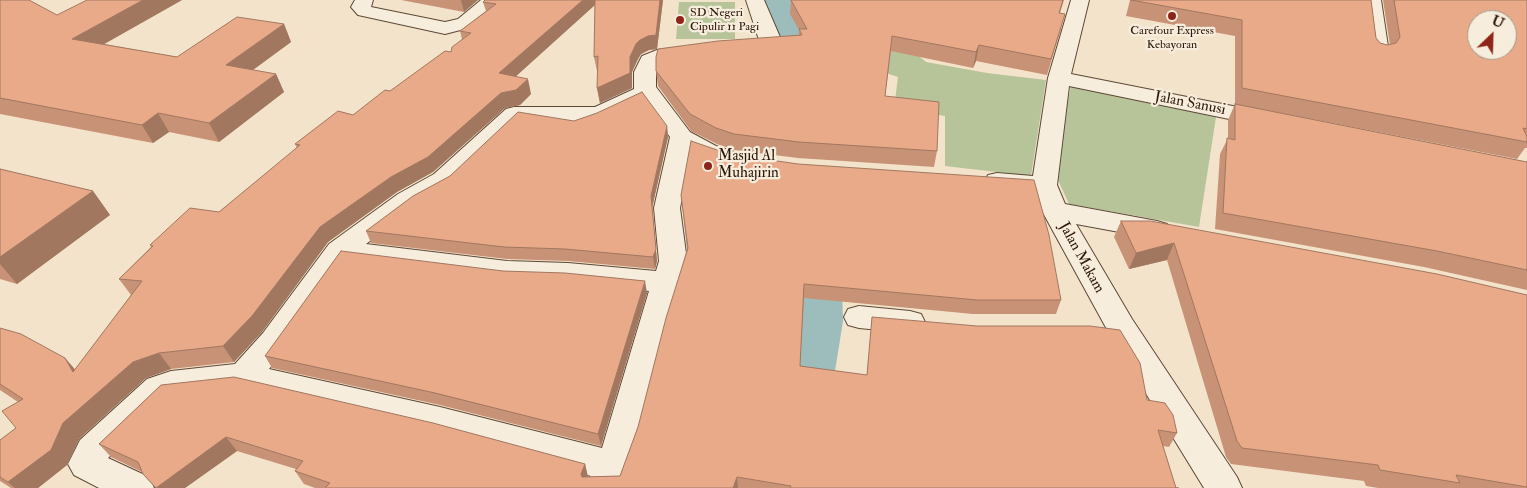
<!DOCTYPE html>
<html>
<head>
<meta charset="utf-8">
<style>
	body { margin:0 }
	#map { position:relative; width:1527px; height:488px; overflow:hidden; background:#f3e3cb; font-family:"IM FELL Double Pica",serif }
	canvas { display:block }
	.north { position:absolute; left:1467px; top:10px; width:50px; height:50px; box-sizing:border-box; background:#f7eddd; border:1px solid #a59787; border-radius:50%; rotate:24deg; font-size:14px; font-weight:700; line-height:20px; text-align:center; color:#2b1505 }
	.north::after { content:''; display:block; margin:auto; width:18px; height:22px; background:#8f2418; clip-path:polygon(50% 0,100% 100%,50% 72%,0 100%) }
</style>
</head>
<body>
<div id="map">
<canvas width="1527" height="488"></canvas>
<div class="north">U</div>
</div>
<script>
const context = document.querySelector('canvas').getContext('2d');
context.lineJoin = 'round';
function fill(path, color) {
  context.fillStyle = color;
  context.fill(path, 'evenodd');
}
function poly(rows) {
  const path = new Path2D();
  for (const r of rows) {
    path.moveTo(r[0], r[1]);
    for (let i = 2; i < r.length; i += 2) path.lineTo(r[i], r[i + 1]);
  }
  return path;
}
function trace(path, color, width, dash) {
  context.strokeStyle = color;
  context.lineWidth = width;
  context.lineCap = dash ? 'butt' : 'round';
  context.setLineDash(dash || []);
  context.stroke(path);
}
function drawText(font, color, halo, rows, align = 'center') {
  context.font = font + ' "IM FELL Double Pica",serif';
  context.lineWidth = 4.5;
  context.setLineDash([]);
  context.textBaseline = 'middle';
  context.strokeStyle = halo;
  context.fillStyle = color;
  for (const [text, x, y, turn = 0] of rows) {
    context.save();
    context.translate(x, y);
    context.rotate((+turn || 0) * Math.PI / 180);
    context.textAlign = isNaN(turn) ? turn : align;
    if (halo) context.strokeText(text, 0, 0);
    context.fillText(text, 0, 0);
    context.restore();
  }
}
fill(poly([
	[679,2,735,2,735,39,676,39],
	[873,45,915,53,926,62,987,73,1046,80,1031,176,945,166,945,116,894,108,898,77,877,70],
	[1071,85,1216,117,1199,227,1069,204,1058,180,1063,126]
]), '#b7c49a');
fill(poly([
	[759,0,801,0,817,34,810,44,794,48,778,44,771,34,759,0],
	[791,197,812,203,841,257,843,321,823,446,820,488,738,488,745,446,775,321,777,257,761,217,770,203,791,197]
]), '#9cbdbc');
const minor = poly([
	[355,0,373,0,371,7,445,22,458,19,481,0,501,0,472,27,445,34,358,15,351,7,355,0],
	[746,0,764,0,780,37,773,49,737,54,730,52,727,48,730,44,759,40,746,0],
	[1071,0,1089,0,1071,74,1268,113,1276,115,1280,120,1276,125,1268,127,1069,86,1057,185,1065,204,1157,221,1167,224,1171,230,1167,236,1157,239,1076,224,1132,319,1237,477,1242,488,1204,488,1110,335,1042,211,1034,192,997,189,988,187,984,181,988,175,997,173,1033,176,1048,78,1071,0],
	[1363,0,1381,0,1389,53,1386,57,1379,59,1372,57,1369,53,1363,0],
	[694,46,701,48,704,52,701,56,658,63,656,72,656,87,690,132,716,146,734,152,737,157,734,162,725,164,691,152,680,208,687,261,666,331,639,440,622,488,586,488,591,476,440,435,244,389,171,397,108,458,149,477,154,488,99,488,74,475,68,464,80,440,147,379,171,371,235,364,263,333,329,244,398,194,434,174,506,109,514,107,595,107,634,89,634,72,642,56,657,50,694,46],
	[644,101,670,137,654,208,659,261,656,271,568,263,507,261,366,244,416,206,452,186,520,121,599,121,644,101],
	[346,261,470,275,507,281,568,283,649,291,602,448,440,407,269,369,285,349,346,261],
	[859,306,910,311,921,314,925,322,921,330,910,333,859,328,848,325,844,317,848,309,859,306]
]);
trace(minor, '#5d4836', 2);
fill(minor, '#f7eddd');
fill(poly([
	[0,0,57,15,182,0,104,44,177,57,284,24,291,42,253,70,276,74,284,92,219,142,169,132,153,143,0,114],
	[401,0,478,0,464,12],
	[663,0,657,49,649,50,641,54,638,59,632,72,632,88,600,103,597,88,598,71,597,71,594,57,595,5,516,76,531,94,520,105,505,108,433,172,397,192,328,242,262,332,234,362,171,369,146,378,79,439,67,465,38,488,11,488,0,481,0,440,16,428,18,402,0,390,0,328,65,358,75,370,131,295,119,279,151,247,150,245,219,212,297,148,295,144,353,115,451,52,462,39,460,31,486,11,483,2],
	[791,0,1064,0,1060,13,1061,29,1047,75,976,61,973,68,891,51,885,96,937,151,934,167,798,158,734,150,717,144,691,131,658,86,656,71,799,35,799,30,790,14],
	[1130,0,1371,0,1376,38,1380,43,1387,45,1390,45,1383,0,1527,0,1527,148,1525,148,1517,159,1235,104,1235,36,1126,16],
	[1235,104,1527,162,1527,290,1424,267,1215,229,1220,154,1228,138,1228,120],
	[574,121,667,126,668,137,652,208,657,261,655,269,568,261,507,259,371,243,366,231],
	[0,169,93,191,110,215,17,284,0,279],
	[681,195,1061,300,1056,314,973,314,804,298,800,366,867,375,872,317,1147,400,1177,433,1169,447,1163,446,1176,488,1179,488,315,488,304,484,295,471,296,469,237,451,185,488,156,488,143,474,142,472,111,457,99,444,161,385,585,464,588,477,620,476,638,427,687,249],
	[1121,221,1527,295,1527,488,1378,488,1366,486,1364,481,1231,464,1226,457,1167,260,1129,269,1114,237],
	[503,271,647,293,601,446,440,405,272,368,265,356]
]), '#c89276');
fill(poly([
	[143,0,182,0,83,56,72,39],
	[461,0,478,0,464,12],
	[583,0,597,0,597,3,503,88,499,73],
	[660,0,663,0,657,49,649,50,641,54,638,59,632,72,632,88,600,103,597,88,630,57,636,44],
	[284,24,291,42,235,83,226,65],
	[979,45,976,61,973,68,976,52],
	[276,74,284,92,219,142,209,123],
	[528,79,531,94,520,105,505,108,433,172,397,192,328,242,262,332,234,362,223,346,320,227,501,93],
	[158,113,169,132,153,143,142,125],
	[667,126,668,137,652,208,657,261,655,269,653,257,651,196],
	[93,191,110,215,17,284,0,264,0,257],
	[1174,243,1167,260,1129,269,1136,253],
	[645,281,647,293,601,446,598,434],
	[159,353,171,369,146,378,79,439,67,465,38,488,15,488,8,482,63,423,133,362],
	[65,358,79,374,73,372],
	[226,437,237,451,185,488,156,488],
	[585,464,588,477,584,487,581,474],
	[737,477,738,488,733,488]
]), '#a27760');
const building = poly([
	[0,0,29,0,57,15,87,0,143,0,72,39,177,57,237,17,284,24,226,65,276,74,209,123,158,113,142,125,0,98,0,0],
	[485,0,583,0,499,73,528,79,516,90,501,93,428,157,391,177,320,227,252,316,223,346,159,353,133,362,63,423,51,450,8,482,0,477,0,440,16,428,2,411,23,399,0,384,0,328,21,334,65,358,73,372,142,281,119,279,153,246,150,245,190,208,219,212,300,145,295,144,338,111,353,115,385,90,390,91,445,51,451,52,452,47,471,33,460,31,496,4,483,2,485,0],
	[595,0,660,0,656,35,648,36,640,40,636,44,630,57,630,73,597,88,598,56,594,57,595,0],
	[791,0,1063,0,1059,13,1065,14,1051,59,979,45,976,52,892,36,885,96,939,102,937,151,799,142,734,134,716,128,690,114,656,71,656,57,658,49,718,41,802,35,799,29,807,29,791,0],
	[1131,0,1371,0,1376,38,1380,43,1387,45,1396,43,1400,37,1394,0,1527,0,1527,129,1523,128,1527,137,1527,142,1242,88,1242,20,1131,0],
	[1477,20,1507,20,1507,50,1477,50,1477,20],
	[642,92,667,126,651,196,656,249,653,257,565,249,504,247,366,231,413,196,450,176,518,112,574,121,597,113,642,92],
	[1235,104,1527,162,1527,270,1437,251,1223,213,1227,138,1235,140,1235,104],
	[691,141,729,154,798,164,1034,180,1049,235,1061,300,977,300,804,284,800,366,867,375,872,317,977,326,1090,326,1120,330,1140,363,1147,400,1165,403,1173,415,1177,433,1158,430,1176,488,1179,488,790,488,791,486,737,477,733,488,325,488,330,483,295,471,303,461,226,437,156,488,143,474,138,462,99,444,161,385,234,377,433,423,585,464,581,474,582,477,620,476,638,427,666,318,688,248,681,195,691,141],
	[0,169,93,191,0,257,0,169],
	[1121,221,1150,221,1437,274,1527,295,1527,487,1456,475,1460,483,1380,470,1378,465,1242,448,1237,441,1174,243,1136,253,1121,221],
	[341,251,503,271,565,273,645,281,598,434,435,393,265,356,341,251]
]);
fill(building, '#e8aa89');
trace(building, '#a27760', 1);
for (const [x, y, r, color] of [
	[1172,16,5,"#8f2418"],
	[680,20,5,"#8f2418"],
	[708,166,5,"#8f2418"]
]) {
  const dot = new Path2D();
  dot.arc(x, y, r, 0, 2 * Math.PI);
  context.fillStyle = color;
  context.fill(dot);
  trace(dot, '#f7eddd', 2);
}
drawText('12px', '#2b1505', '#f7eddd', [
	["SD Negeri",690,13],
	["Cipulir 11 Pagi",690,27],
	["Carefour Express",1172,31,"center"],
	["Kebayoran",1172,45,"center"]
], 'left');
drawText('15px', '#2b1505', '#f7eddd', [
	["Jalan Sanusi",1190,104,11],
	["Jalan Makam",1081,258,61]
]);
drawText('15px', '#2b1505', '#f7eddd', [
	["Masjid Al",718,157],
	["Muhajirin",718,174]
], 'left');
</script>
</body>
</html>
